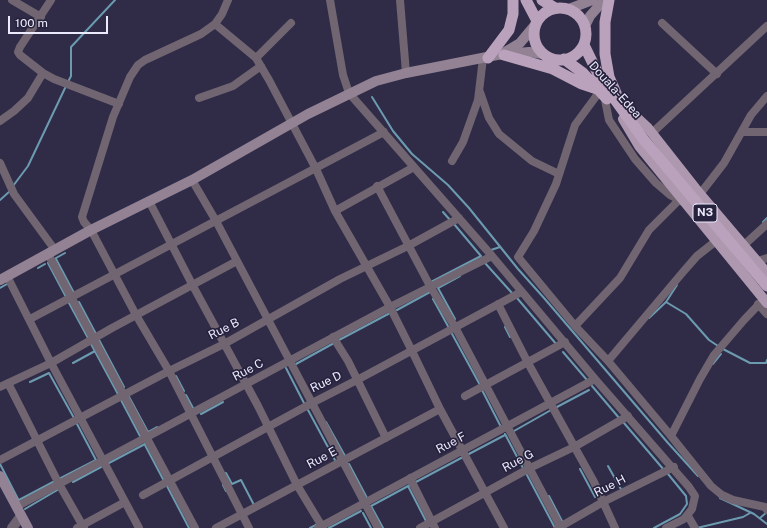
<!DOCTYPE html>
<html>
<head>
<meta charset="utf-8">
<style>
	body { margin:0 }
	#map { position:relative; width:767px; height:528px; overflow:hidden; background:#302c48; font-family:"Public Sans",sans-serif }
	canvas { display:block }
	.scale { position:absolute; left:8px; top:16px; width:100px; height:18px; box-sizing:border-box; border:2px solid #ecebfd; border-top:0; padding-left:5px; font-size:12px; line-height:14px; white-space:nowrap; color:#ecebfd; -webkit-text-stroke:3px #27223d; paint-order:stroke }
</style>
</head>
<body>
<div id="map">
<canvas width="767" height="528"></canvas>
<div class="scale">100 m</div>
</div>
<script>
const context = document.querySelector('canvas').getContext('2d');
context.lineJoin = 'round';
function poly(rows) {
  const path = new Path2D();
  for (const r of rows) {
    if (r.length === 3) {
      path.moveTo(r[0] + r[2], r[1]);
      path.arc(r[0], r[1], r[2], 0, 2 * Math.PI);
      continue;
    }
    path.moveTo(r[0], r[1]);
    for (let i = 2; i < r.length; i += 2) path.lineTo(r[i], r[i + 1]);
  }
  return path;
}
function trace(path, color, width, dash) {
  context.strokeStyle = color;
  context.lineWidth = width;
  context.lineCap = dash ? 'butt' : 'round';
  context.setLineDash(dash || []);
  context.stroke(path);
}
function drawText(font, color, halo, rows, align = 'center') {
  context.font = font + ' "Public Sans",sans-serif';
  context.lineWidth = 3.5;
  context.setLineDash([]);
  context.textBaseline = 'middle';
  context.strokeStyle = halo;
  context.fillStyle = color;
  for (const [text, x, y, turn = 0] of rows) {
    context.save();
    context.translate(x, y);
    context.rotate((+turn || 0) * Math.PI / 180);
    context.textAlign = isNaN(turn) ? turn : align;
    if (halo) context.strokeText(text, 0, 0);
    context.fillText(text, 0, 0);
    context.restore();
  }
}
trace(poly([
	[68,82,71,76,71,47,115,0],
	[372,97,393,131,412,154,448,185,469,208,518,269,544,298,668,443,698,476],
	[13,186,28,166,66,86],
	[0,200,10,191],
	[443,212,450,220],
	[763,222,767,218],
	[491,250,500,247],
	[56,258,65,253],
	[56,259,74,293],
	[48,263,66,297],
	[485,263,512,293],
	[38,268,45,264],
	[431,282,481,256,454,224],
	[0,288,7,284],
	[517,298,557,345],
	[433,299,449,328],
	[79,302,96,334],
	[666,302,686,314,709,340,718,346],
	[69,303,88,338],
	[397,310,430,292],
	[649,318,666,302,677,285],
	[455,319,438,288,460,276],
	[505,327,510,337],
	[451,332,480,385],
	[98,338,124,387],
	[339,340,390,313],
	[91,344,119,396],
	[723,349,750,363,766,363,767,360],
	[563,352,587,380],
	[73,363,95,351],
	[296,364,334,343],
	[713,364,721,354],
	[286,368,304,403],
	[176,376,184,391],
	[30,382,49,373,74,418],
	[592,386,620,419],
	[482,390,501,427],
	[128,395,148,432],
	[186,395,193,408],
	[121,400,140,436],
	[555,408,589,390],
	[308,410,336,462],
	[201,414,223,402],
	[76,422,96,460],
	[326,422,345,456],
	[624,423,664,470],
	[514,431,551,410],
	[148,432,157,427],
	[505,434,523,468],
	[145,445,164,481],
	[467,455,505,435],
	[0,464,19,501],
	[107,464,145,444],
	[349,464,367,498],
	[608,466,622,491],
	[580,469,595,497],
	[226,473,232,484,241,480,254,505],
	[527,475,555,528],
	[59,479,96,460],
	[73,482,101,467],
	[414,483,463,457],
	[223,485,226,491],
	[167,486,189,528],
	[408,486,427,523],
	[549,496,563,523],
	[720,498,754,514,767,524],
	[19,500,55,481],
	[371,506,410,485],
	[371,506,383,528],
	[25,509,59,489],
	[363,513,371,528],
	[760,518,767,512],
	[310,528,318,524],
	[329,528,361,511],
	[654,528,680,514,687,504,686,496,668,474],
	[697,528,743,517,750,513]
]), '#6c9bb0', 2);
trace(poly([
	[12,0,41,17],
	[51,0,20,47,18,52,20,55,43,73,54,79,119,104],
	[228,0,222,14,215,24,201,34,145,60,138,65,130,77,113,117,82,217,84,222,91,230,136,315,169,371,249,528],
	[330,0,343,75,349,93,492,256,595,379,689,487,695,496,692,509,684,519,666,528],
	[400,0,406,73],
	[662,23,717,74],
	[215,24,256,58,269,80,316,169,335,211,390,307,412,351,440,409,504,528],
	[256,58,291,23],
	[600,91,575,125,556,184,534,231,518,257,575,326,608,361,671,436,711,486,722,495,733,500,765,507,767,510],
	[480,92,489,118,499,134,532,161,559,174],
	[604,95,609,120,635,159,656,183,670,195,683,202],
	[199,98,233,86,261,66],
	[0,121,14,111,28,98,43,73],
	[742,132,767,132],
	[652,133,767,26],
	[452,161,463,142,478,100,483,58],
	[0,163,14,194,55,250],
	[192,180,216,221,378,528],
	[377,186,430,286,455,327,561,528],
	[700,194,724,163,751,115,767,96],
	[149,201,193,286,258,406,297,485,323,528],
	[335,211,414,167],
	[744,245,767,224],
	[48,254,195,528],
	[758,261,767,258],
	[7,276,51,363,139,528],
	[498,304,528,363,594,482,615,528],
	[758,304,767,314],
	[30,319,384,132],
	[575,326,620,278,649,230,678,201],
	[333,337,348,361,386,438],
	[608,361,683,272,697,256,716,241],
	[8,383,59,484,84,528],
	[0,387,51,363,112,328,237,261],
	[465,396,565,342],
	[671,436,700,379,714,355,744,320,764,299],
	[0,460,169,371,224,344,340,279,408,246,459,218],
	[410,478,435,528],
	[143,495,312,403,357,380,521,292],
	[16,507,390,307,492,256],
	[688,516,695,528],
	[77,528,125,502],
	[216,528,440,409],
	[318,528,595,379],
	[420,528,530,468,574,447,628,416],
	[558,528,603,502,674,467]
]), '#706570', 8);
trace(poly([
	[12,528,21,516]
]), '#706570', 10);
trace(poly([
	[569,9,592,0],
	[585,26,590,16,604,0],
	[505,52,520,43,535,25],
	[0,280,91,230,192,180,308,114,376,81,406,73,497,55,529,52,543,54],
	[0,476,28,528]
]), '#938294', 10);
trace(poly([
	[627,114,635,116,648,128,700,194,767,273],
	[623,119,639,146,767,303]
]), '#ae98af', 10);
trace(poly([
	[526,0,537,21],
	[542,0,555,8],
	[609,0,605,22,605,54,609,77,616,93],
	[560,34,26],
	[584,45,601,80,644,140,767,286],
	[504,55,553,69,582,84,597,89],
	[488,58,509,30,513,14,513,0],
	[564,59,583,73,607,99]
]), '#baa2bc', 11);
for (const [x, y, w] of [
	[705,213,24]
]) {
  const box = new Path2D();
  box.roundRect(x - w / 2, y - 9, w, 18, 3);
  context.fillStyle = '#27223d';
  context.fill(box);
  trace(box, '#ecebfd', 1);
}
drawText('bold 11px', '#ecebfd', null, [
	["N3",705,213]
]);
drawText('12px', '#ecebfd', '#27223d', [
	["Douala-Edea",615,90,48],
	["Rue B",224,329,-27],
	["Rue C",248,370,-28],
	["Rue D",326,382,-26],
	["Rue F",451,443,-28],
	["Rue E",322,458,-28],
	["Rue G",518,461,-28],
	["Rue H",610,486,-27]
]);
</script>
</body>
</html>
